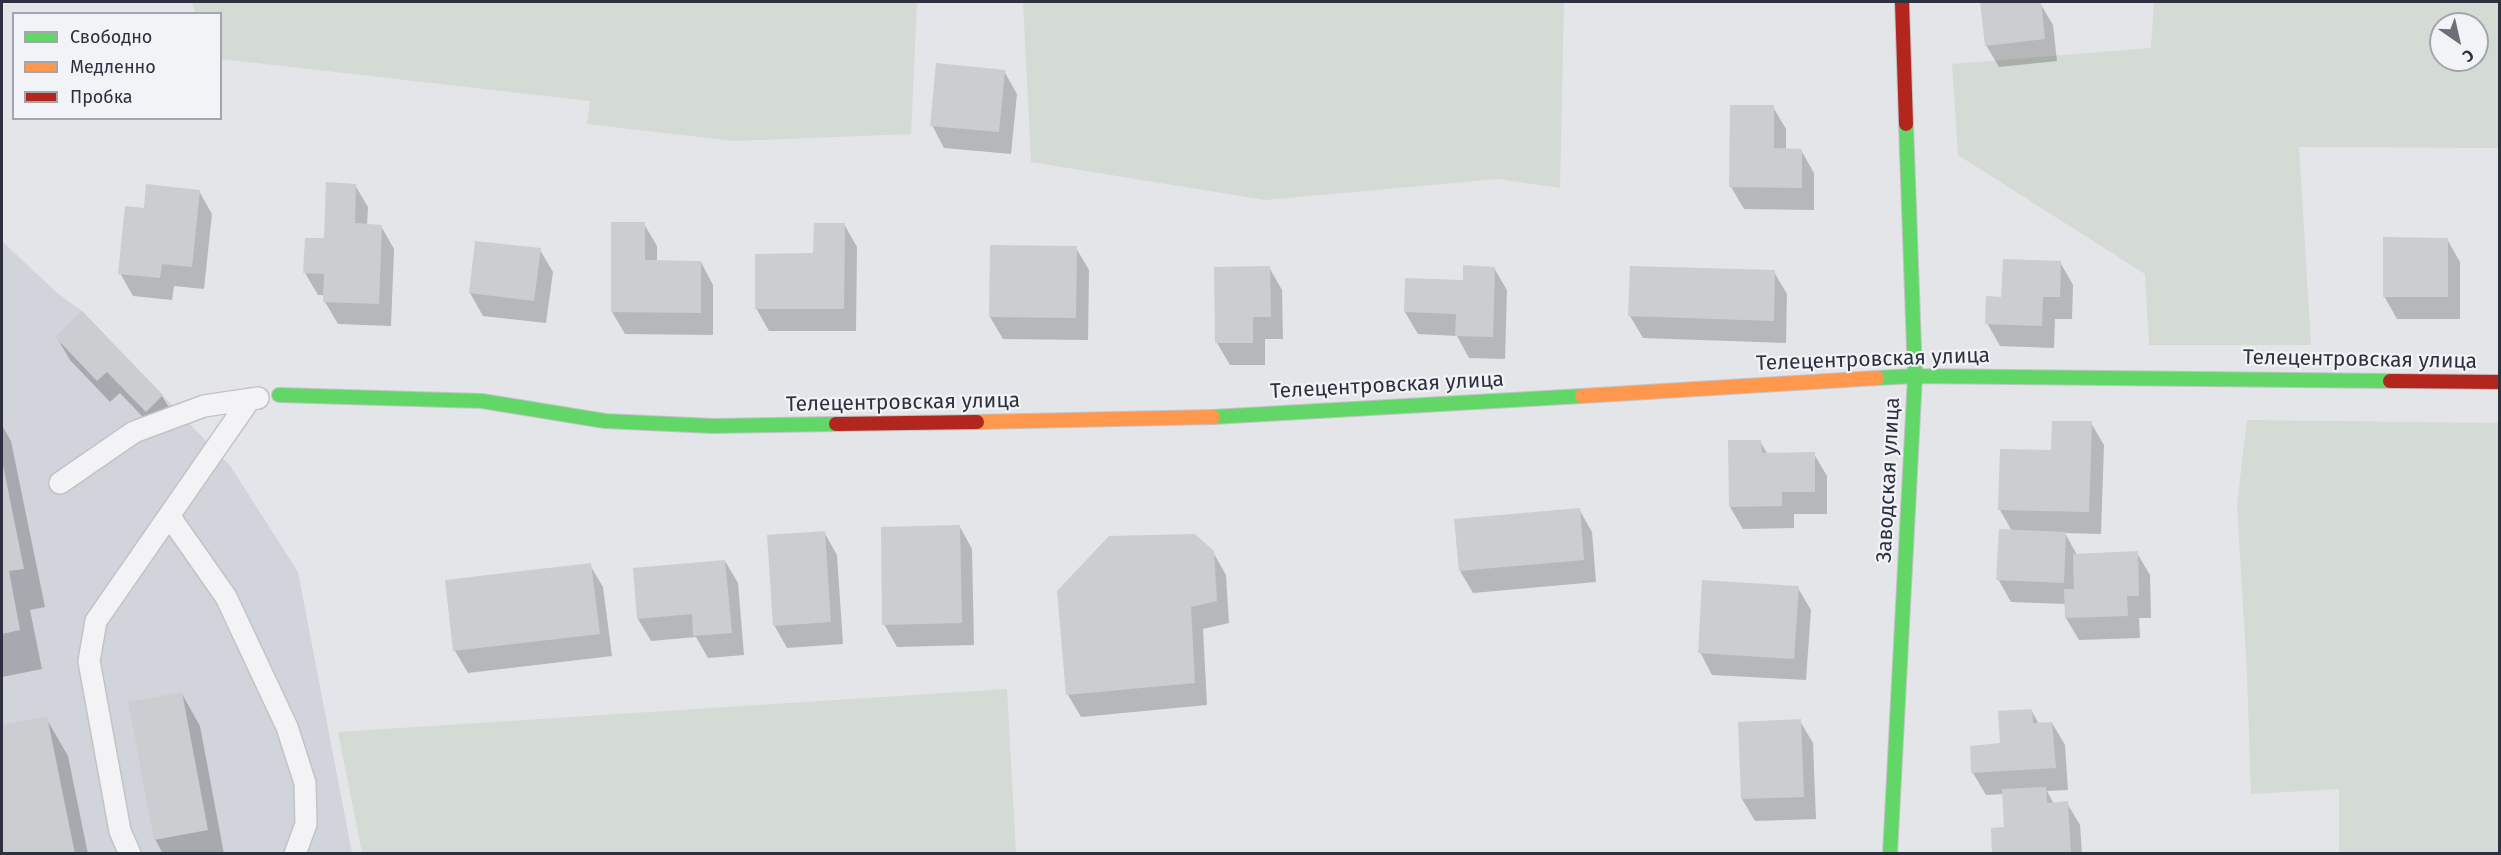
<!DOCTYPE html>
<html>
<head>
<meta charset="utf-8">
<style>
	body { margin:0 }
	#map { position:relative; width:2501px; height:855px; overflow:hidden; background:#e3e5e8; font-family:"Fira Sans",sans-serif }
	canvas { display:block }
	.frame { position:absolute; inset:0; border:3px solid #2c303f; pointer-events:none }
	.legend { position:absolute; left:12px; top:12px; width:210px; height:108px; box-sizing:border-box; background:#f2f3f7; border:2px solid #a3a5ad; margin:0; padding:8px 10px; list-style:none; font-size:18px; color:#2c303f }
	.legend li { display:flex; align-items:center; gap:12px; height:30px }
	.legend b { width:30px; border:2px solid #a3a5ad }
	.north { position:absolute; left:2429px; top:12px; width:60px; height:60px; box-sizing:border-box; background:#f2f3f7; border:2px solid #a3a5ad; border-radius:50%; rotate:146deg; font-size:16px; font-weight:700; line-height:24px; text-align:center; color:#2c303f }
	.north::after { content:''; display:block; margin:auto; width:21px; height:27px; background:#6c6f7a; clip-path:polygon(50% 0,100% 100%,50% 72%,0 100%) }
</style>
</head>
<body>
<div id="map">
<canvas width="2501" height="855"></canvas>
<div class="frame"></div>
<ul class="legend">
<li><b style="height:8px;background:#63d668"></b>Свободно</li>
<li><b style="height:8px;background:#ff974d"></b>Медленно</li>
<li><b style="height:8px;background:#b3261e"></b>Пробка</li>
</ul>
<div class="north">С</div>
</div>
<script>
const context = document.querySelector('canvas').getContext('2d');
context.lineJoin = 'round';
function fill(path, color) {
  context.fillStyle = color;
  context.fill(path, 'evenodd');
}
function poly(rows) {
  const path = new Path2D();
  for (const r of rows) {
    path.moveTo(r[0], r[1]);
    for (let i = 2; i < r.length; i += 2) path.lineTo(r[i], r[i + 1]);
  }
  return path;
}
function trace(path, color, width, dash) {
  context.strokeStyle = color;
  context.lineWidth = width;
  context.lineCap = dash ? 'butt' : 'round';
  context.setLineDash(dash || []);
  context.stroke(path);
}
function drawText(font, color, halo, rows, align = 'center') {
  context.font = font + ' "Fira Sans",sans-serif';
  context.lineWidth = 4.5;
  context.setLineDash([]);
  context.textBaseline = 'middle';
  context.strokeStyle = halo;
  context.fillStyle = color;
  for (const [text, x, y, turn = 0] of rows) {
    context.save();
    context.translate(x, y);
    context.rotate((+turn || 0) * Math.PI / 180);
    context.textAlign = isNaN(turn) ? turn : align;
    if (halo) context.strokeText(text, 0, 0);
    context.fillText(text, 0, 0);
    context.restore();
  }
}
fill(poly([
	[2,241,57,293,82,311,231,467,298,572,352,853,2,853]
]), '#d2d4db');
fill(poly([
	[192,2,917,2,911,134,734,141,587,124,590,101,221,59,220,14,195,13],
	[1023,2,1564,2,1560,188,1498,179,1265,200,1031,162],
	[2154,2,2499,2,2499,148,2299,147,2311,345,2149,345,2145,274,1958,155,1952,64,2151,48],
	[2441,24,2477,24,2477,60,2441,60],
	[2247,420,2499,423,2499,853,2339,853,2339,789,2251,794,2247,674,2237,504],
	[1007,689,1016,853,362,853,338,732]
]), '#d3dbd4');
fill(poly([
	[1982,2,2040,3,2053,25,2057,61,1999,67,1986,45],
	[1004,71,1017,94,1011,154,944,148,932,125],
	[1773,107,1786,129,1786,150,1801,150,1814,173,1814,210,1744,209,1731,187],
	[355,185,368,207,367,226,381,226,394,249,391,326,338,324,325,302,325,295,318,295,305,273],
	[199,191,212,214,204,289,174,286,172,300,133,296,120,273,145,210],
	[613,223,644,224,657,246,657,262,701,262,713,285,713,335,625,334,612,312],
	[844,224,857,247,856,331,769,331,756,308,815,255],
	[2447,239,2460,262,2460,319,2397,319,2384,296],
	[1076,248,1089,270,1088,340,1003,339,990,317],
	[540,250,553,272,546,323,483,316,470,293],
	[2060,262,2073,285,2072,319,2055,319,2054,348,2000,346,1987,323],
	[1269,267,1282,290,1283,339,1265,339,1265,365,1230,365,1217,343],
	[1494,268,1507,290,1505,359,1469,358,1457,336,1418,334,1405,312,1406,279,1464,281],
	[1774,272,1787,294,1786,343,1643,338,1630,316],
	[82,313,162,396,175,418,159,434,120,393,110,402,70,360,57,338],
	[2091,423,2104,445,2101,534,2065,533,2077,555,2137,553,2150,575,2151,618,2139,618,2140,638,2079,640,2066,618,2066,604,2011,602,1998,579,2012,531,2000,510,2052,452],
	[2,425,11,441,45,607,30,610,42,669,2,677],
	[1760,441,1768,455,1814,454,1827,476,1827,514,1794,514,1794,528,1743,529,1730,507],
	[1579,509,1592,532,1596,582,1473,593,1460,571],
	[960,527,972,549,974,645,897,647,884,624],
	[824,532,837,555,843,644,787,648,774,625],
	[1213,552,1226,575,1229,623,1203,629,1207,705,1081,717,1068,695],
	[725,561,738,583,744,655,708,658,696,637,651,641,638,619],
	[590,565,603,587,612,656,468,673,455,651,446,582],
	[1798,588,1811,610,1806,680,1712,675,1700,652],
	[182,694,200,726,224,854,163,854,155,839],
	[2031,710,2039,724,2052,723,2065,745,2068,790,2047,791,2054,804,2067,803,2080,825,2082,854,1994,854,2006,828,2004,794,1986,795,1973,773,2002,745],
	[46,718,68,756,88,854,2,854,2,727],
	[1800,721,1813,743,1816,819,1755,821,1742,799]
]), '#0003');
fill(poly([
	[1980,2,2041,2,2045,39,1985,46],
	[936,63,1005,70,999,132,930,126],
	[1730,105,1774,105,1774,148,1802,149,1802,188,1729,187],
	[326,182,356,184,355,223,382,225,379,304,323,302,324,274,303,273,305,238,324,238],
	[146,184,200,190,192,267,162,264,160,278,118,274,125,206,144,208],
	[611,222,645,222,645,260,701,261,701,313,611,312],
	[814,223,845,223,844,309,755,309,755,254,813,253],
	[2383,237,2448,238,2448,297,2383,297],
	[475,241,541,248,534,301,469,293],
	[990,245,1077,246,1076,318,989,317],
	[2003,259,2061,261,2060,297,2043,297,2042,326,1985,324,1986,296,2001,297],
	[1463,265,1495,267,1493,337,1455,336,1456,314,1404,312,1405,278,1463,280],
	[1270,266,1271,317,1253,317,1253,343,1215,343,1214,267],
	[1630,266,1775,270,1774,321,1628,316],
	[82,311,163,395,146,412,107,372,97,381,55,337],
	[2052,421,2092,421,2089,512,1998,510,2000,449,2051,450],
	[1728,440,1761,440,1762,453,1815,452,1815,492,1782,492,1782,506,1729,507],
	[3,465,24,569,9,571,20,630,2,634],
	[1580,508,1584,560,1459,571,1454,519],
	[960,525,962,623,882,625,881,527],
	[1999,529,2066,532,2064,583,1996,580],
	[825,531,831,622,773,626,767,535],
	[1195,534,1214,551,1217,601,1191,607,1195,683,1066,695,1057,591,1109,536],
	[2138,551,2139,596,2127,596,2128,616,2065,618,2064,589,2074,589,2073,554],
	[725,560,732,633,693,636,692,614,637,619,633,568],
	[591,563,600,634,453,651,445,580],
	[1702,580,1799,586,1794,659,1698,653],
	[182,692,208,830,154,840,128,702],
	[2032,709,2033,723,2052,722,2056,768,1971,773,1970,746,2000,743,1998,711],
	[47,716,75,854,2,854,2,725],
	[1801,719,1804,797,1741,799,1738,722],
	[2046,787,2047,803,2068,801,2071,854,1992,854,1991,828,2004,827,2002,789]
]), '#cccdd0');
const lane = poly([
	[60,483,134,432,204,406,258,398],
	[170,517,226,597,287,727,305,783,306,824,295,854],
	[130,854,120,831,89,661,96,621,250,399]
]);
const fast = poly([
	[1877,378,1915,376,2390,381],
	[279,395,482,401,605,421,713,426,836,424],
	[1213,417,1582,396],
	[1890,854,1915,376,1906,124]
]);
const slow = poly([
	[1582,396,1877,378],
	[977,422,1213,417]
]);
const jam = poly([
	[1902,2,1906,124],
	[2390,381,2500,382],
	[836,424,977,422]
]);
trace(lane, '#c2c3c6', 24);
trace(fast, '#c2c3c6', 16);
trace(slow, '#c2c3c6', 16);
trace(jam, '#c2c3c6', 16);
trace(lane, '#f3f3f5', 21);
trace(fast, '#63d668', 14);
trace(slow, '#ff974d', 14);
trace(jam, '#b3261e', 14);
drawText('21px', '#2c303f', '#f2f3f7', [
	["Телецентровская улица",1873,360,-2],
	["Телецентровская улица",2360,360,1],
	["Телецентровская улица",1387,386,-3],
	["Телецентровская улица",903,403,-1],
	["Заводская улица",1889,480,-87]
]);
</script>
</body>
</html>
